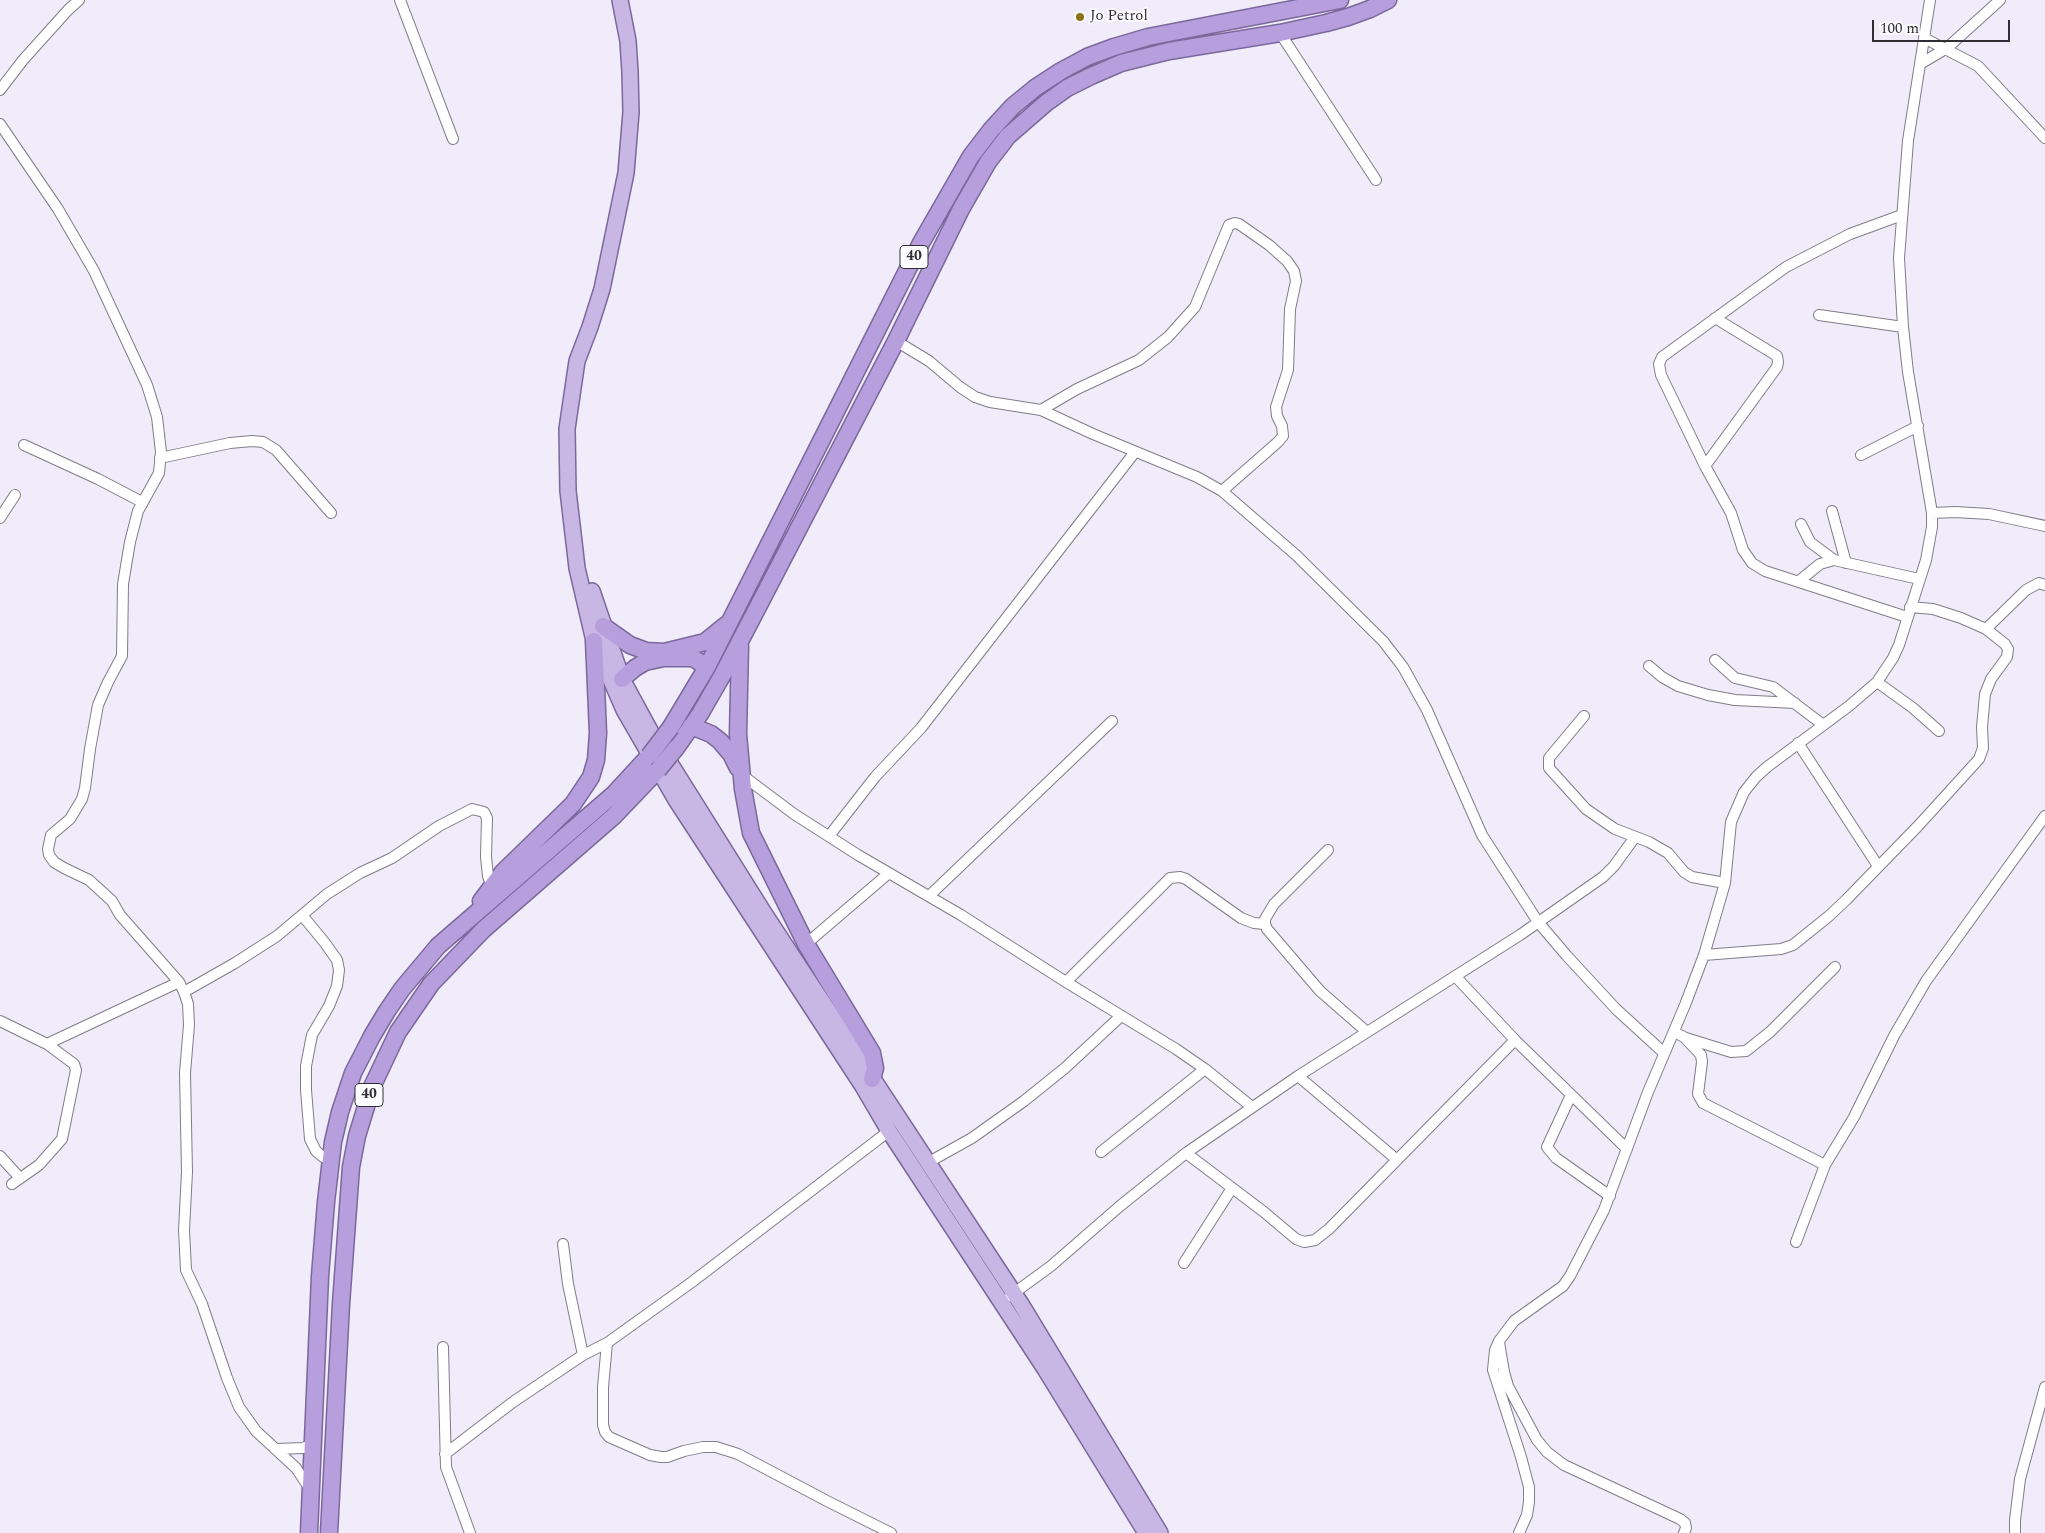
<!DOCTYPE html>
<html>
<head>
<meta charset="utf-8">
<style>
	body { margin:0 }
	#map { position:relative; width:2045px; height:1533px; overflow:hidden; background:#f0ecfa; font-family:Spectral,serif }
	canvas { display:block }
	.scale { position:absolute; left:1872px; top:20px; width:138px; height:22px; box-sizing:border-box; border:2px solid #302e34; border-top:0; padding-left:6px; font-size:15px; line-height:18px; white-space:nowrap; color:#302e34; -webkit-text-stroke:4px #fcfbfe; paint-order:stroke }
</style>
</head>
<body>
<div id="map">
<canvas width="2045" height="1533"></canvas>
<div class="scale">100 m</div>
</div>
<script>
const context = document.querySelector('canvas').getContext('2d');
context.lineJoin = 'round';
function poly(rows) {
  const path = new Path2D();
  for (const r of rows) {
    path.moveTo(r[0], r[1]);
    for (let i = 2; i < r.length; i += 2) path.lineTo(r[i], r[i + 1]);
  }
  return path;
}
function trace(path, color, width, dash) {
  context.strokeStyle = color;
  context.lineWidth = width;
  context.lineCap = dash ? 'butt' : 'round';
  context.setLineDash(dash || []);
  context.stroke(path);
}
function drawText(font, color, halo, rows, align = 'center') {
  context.font = font + ' Spectral,serif';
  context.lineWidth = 4;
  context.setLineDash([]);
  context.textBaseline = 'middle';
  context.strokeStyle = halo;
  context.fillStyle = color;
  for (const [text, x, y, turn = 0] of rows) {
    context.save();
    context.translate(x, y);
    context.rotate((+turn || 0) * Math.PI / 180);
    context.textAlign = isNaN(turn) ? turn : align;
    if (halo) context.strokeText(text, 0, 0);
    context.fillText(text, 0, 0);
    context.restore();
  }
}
const minor = poly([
	[400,0,453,139],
	[1280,33,1376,180],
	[1924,38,1978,66,2045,138],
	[1920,64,1947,48,2000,0],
	[0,90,23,60,68,10,79,0],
	[0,124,58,209,94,271,147,385,157,417,161,452,159,473,138,511,130,542,123,584,122,656,108,682,98,705,90,749,85,788,82,799,70,819,51,835,48,849,49,855,54,862,64,868,89,880,112,901,120,915,179,982,184,992,188,1004,189,1025,185,1073,187,1172,184,1230,186,1270,202,1304,227,1378,239,1407,256,1431,296,1468,310,1489],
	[1902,215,1850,234,1786,267,1662,357,1659,364,1661,375,1705,466,1731,513,1743,550,1752,563,1765,571,1907,617],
	[1819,315,1903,327],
	[896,341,929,361,960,387,975,397,990,402,1041,410,1093,434,1197,477,1222,491,1296,555,1383,641,1403,667,1427,710,1482,835,1538,922,1567,956,1616,1009,1664,1053],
	[1041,410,1077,389,1139,360,1168,337,1195,307,1229,225,1235,223,1239,224,1269,245,1287,261,1294,271,1296,281,1290,309,1288,370,1276,407,1277,416,1282,426,1283,436,1278,442,1222,491],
	[24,445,98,479,142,502],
	[1861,455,1918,426],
	[160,458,230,443,252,441,263,442,276,450,331,513],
	[1705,466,1777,367,1778,362,1777,356,1774,354,1715,318],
	[1832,511,1846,563],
	[1932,513,1955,512,1989,514,2045,526],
	[0,518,15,495],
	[1801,524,1810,542,1834,560],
	[1799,581,1820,564,1834,560,1919,579],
	[1986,629,2026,590,2039,583,2045,585],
	[1715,660,1735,678,1773,687,1822,724],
	[1649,666,1662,677,1678,686,1708,695,1735,700,1795,703],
	[1877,682,1913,708,1939,731],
	[1584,716,1549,758,1549,768,1586,809,1615,829,1649,842,1668,853,1684,872,1692,877,1725,883],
	[1798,743,1878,866],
	[742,775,794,814,858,855,961,915,1066,982,1176,1049,1205,1069,1252,1107],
	[829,836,875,777,921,728,1135,452],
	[1328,850,1274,904,1265,919,1265,924,1267,929,1320,991,1367,1032],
	[929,896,1112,721],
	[302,915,325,943,337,960,339,970,337,986,329,1006,312,1035,306,1066,306,1090,310,1139,316,1151,323,1157,330,1159],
	[806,944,889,873],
	[1704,955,1781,949,1793,945,1829,916,1846,900,1918,826,1979,759,1983,748,1982,727,1985,694,1991,679,2007,657,2008,649,2005,644,1986,629,1961,618,1933,609,1910,607],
	[1455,976,1515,1040,1627,1149],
	[1066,982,1170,878,1180,877,1186,879,1241,918,1254,923,1265,924],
	[184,992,235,963,277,936,327,894,360,873,392,858,439,826,472,809,484,812,487,818,486,857,488,876,491,885],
	[0,1021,47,1044,74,1064,76,1070,62,1139,39,1165,12,1184],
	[1674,1032,1684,1037,1701,1055,1702,1062,1698,1094,1703,1103,1825,1165],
	[1686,1038,1731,1052,1746,1051,1770,1032,1835,967],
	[47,1044,179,982],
	[1298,1076,1396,1159],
	[1571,1095,1547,1147,1556,1158,1610,1196],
	[1101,1152,1205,1069],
	[1186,1153,1264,1212,1296,1239,1304,1242,1315,1240,1329,1229,1515,1040],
	[0,1156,20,1178],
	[929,1162,972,1138,1024,1101,1065,1068,1121,1016],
	[1796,1242,1825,1165,1854,1117,1894,1036,1926,981,2045,816],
	[563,1244,568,1284,583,1355],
	[1184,1263,1232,1188],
	[1010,1296,1051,1266,1120,1206,1186,1153,1298,1076,1520,935,1603,877,1614,866,1635,837],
	[1499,1342,1504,1372,1508,1386,1537,1440,1547,1452,1564,1465,1680,1519,1685,1523,1686,1528,1684,1533],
	[607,1343,603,1387,603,1425,605,1432,609,1437,650,1455,661,1457,667,1457,684,1451,703,1447,716,1447,738,1454,827,1501,891,1533],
	[443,1347,446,1467,470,1533],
	[277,1449,303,1448,313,1444],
	[445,1454,513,1402,583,1355,607,1343,692,1282,889,1131],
	[1519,1533,1527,1515,1529,1502,1529,1487,1521,1457,1493,1370,1495,1350,1499,1341,1514,1321,1563,1286,1570,1276,1604,1210,1648,1092,1685,1005,1704,955,1725,883,1731,822,1744,792,1756,777,1767,767,1849,706,1877,682,1893,658,1899,645,1926,560,1932,527,1932,513,1908,372,1903,327,1899,258,1908,141,1930,0],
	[2015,1533,2015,1520,2020,1479,2045,1387]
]);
const primary = poly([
	[620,0,628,41,630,72,631,112,626,173,602,289,590,327,577,361,567,429,568,491,574,542,577,568,594,641,624,710,676,800,862,1085,889,1131,1045,1369,1146,1533],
	[592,591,622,679,653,736,764,913,1021,1304,1160,1533]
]);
const trunk = poly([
	[603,626,630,645,646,651,664,652,705,642,726,625],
	[740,646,738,734,743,789,751,833,806,944,872,1053,875,1068,872,1079],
	[622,679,635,668,645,662,664,658,693,658,707,667],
	[691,726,711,734,720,741,731,754,738,768],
	[671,727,707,667,921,243,971,156,991,130,1013,106,1035,88,1061,71,1087,57,1114,47,1148,37,1340,0],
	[676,748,700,714,723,674,896,341,961,209,988,162,1008,136,1046,103,1067,88,1091,76,1121,63,1169,51,1280,33,1326,23,1348,17,1370,9,1388,0],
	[481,901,503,872,573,804,591,777,596,760,598,733,594,641],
	[309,1533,320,1276,326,1202,333,1142,340,1112,353,1073,372,1036,387,1011,402,989,438,946,614,794,649,756],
	[329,1533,341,1304,351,1167,357,1136,372,1087,398,1032,431,984,484,929,614,816,658,770]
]);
trace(minor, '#807c88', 12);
trace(primary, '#7b689c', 18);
trace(trunk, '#7b689c', 19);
trace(minor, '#fff', 10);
trace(primary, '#c8b7e5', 15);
trace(trunk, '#b69fdc', 16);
const trunkBridge = poly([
	[649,756,671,727],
	[658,770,676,748]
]);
trace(trunkBridge, '#7b689c', 19, []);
trace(trunkBridge, '#b69fdc', 16);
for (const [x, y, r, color] of [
	[1080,17,5,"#8d7115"]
]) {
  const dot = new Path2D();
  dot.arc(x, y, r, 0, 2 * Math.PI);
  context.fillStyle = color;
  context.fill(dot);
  trace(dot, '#fcfbfe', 2);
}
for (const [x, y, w] of [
	[914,257,28],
	[369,1095,28]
]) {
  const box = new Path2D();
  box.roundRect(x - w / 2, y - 11.5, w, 23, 4);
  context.fillStyle = '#fcfbfe';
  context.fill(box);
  trace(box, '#302e34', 1);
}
drawText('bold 14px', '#302e34', null, [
	["40",914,257],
	["40",369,1095]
]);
drawText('15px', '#302e34', '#fcfbfe', [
	["Jo Petrol",1090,17]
], 'left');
</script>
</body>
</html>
